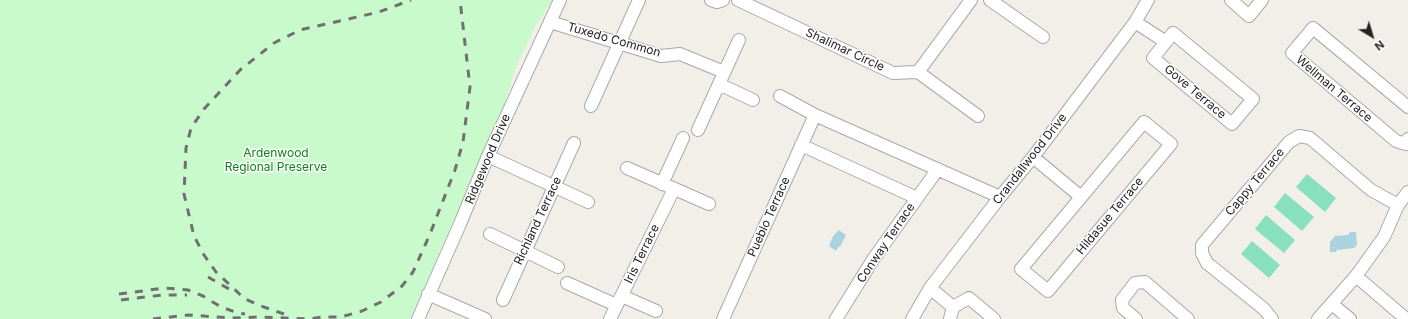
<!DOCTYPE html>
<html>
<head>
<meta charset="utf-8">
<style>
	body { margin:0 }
	#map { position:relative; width:1408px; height:319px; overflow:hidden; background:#f2efe9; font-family:Inter,sans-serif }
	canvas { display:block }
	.north { position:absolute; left:1352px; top:16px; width:40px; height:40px; -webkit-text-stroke:3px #fff; paint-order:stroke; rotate:142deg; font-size:11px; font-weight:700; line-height:16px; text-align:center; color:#222 }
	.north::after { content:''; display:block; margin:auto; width:14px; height:18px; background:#222; clip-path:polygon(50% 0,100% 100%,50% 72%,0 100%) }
</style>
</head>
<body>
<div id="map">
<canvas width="1408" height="319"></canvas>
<div class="north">N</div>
</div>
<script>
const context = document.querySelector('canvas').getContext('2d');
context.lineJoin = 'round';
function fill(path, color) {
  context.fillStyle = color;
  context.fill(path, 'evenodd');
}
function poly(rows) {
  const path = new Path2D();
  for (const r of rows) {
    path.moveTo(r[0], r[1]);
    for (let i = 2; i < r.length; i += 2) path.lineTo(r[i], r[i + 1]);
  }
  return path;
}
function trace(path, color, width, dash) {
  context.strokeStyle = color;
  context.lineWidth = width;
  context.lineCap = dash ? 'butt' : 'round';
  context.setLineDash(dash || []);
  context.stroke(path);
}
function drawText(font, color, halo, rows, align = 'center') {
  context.font = font + ' Inter,sans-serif';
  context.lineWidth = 3;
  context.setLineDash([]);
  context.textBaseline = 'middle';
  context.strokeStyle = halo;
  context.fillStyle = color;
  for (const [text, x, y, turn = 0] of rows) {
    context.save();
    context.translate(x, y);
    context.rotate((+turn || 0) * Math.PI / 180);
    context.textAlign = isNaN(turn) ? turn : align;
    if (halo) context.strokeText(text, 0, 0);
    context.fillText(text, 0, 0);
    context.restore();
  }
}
fill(poly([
	[0,0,552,0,535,27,516,67,501,114,410,319,0,319]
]), '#c8facc');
fill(poly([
	[1307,174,1336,198,1325,212,1296,187],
	[1285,193,1314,217,1302,231,1274,207],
	[1266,215,1295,240,1284,253,1255,229],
	[1252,241,1280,265,1269,278,1241,254]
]), '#88e0be');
fill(poly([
	[839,230,846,235,840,247,839,246,836,251,829,246,833,236],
	[1350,232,1356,232,1357,245,1354,248,1337,250,1336,252,1330,252,1330,242,1335,236,1348,235]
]), '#aad3df');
const street = poly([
	[711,0,717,2,723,0],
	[738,0,893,73,918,72],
	[990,0,1043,37],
	[1231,0,1249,16,1262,0],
	[550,22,661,56,680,54,724,72],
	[1135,22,1166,42],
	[1173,33,1253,99,1232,124,1153,58,1173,33],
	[918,72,971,0],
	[918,72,978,116],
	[719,84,753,100],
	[780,96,815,115,1000,197],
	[591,106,639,0],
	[1408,107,1313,28,1292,53,1396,141,1406,144,1408,139],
	[1144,122,1171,144,1048,291,1021,269,1144,122],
	[698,130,739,40],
	[801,145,917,198],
	[488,156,588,202],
	[1033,157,1081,197],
	[627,168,709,204],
	[662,184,683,138],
	[490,234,558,267],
	[1356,276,1406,319],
	[567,283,616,305],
	[930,288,953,307],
	[428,294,485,319],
	[622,296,656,311],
	[503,300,574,143],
	[1332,304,1350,319],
	[418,319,460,224,488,156,560,0],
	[610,319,674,189],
	[723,319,815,115],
	[836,319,874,258,938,169],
	[912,319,930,288,1000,197,1033,157,1135,22,1148,0],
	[950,319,953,307,969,298,994,319],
	[1136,319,1123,308,1122,300,1135,283,1145,282,1188,319],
	[1272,319,1264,309,1207,263,1202,253,1202,245,1289,142,1299,136,1310,138,1371,190,1398,205],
	[1318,319,1356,276,1384,237,1398,205,1408,192]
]);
trace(street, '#a9a9a9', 14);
trace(street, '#fff', 12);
trace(poly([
	[208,277,229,289],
	[119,294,165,288,188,290,203,296,221,307,238,313,245,314],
	[121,300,162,295,187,295],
	[284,314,261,306,245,299,216,272,204,255,194,236,184,194,186,148,191,128,204,109,240,70,274,43,300,30,379,12,411,0],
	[153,319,188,315,232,318,260,317,309,319,323,317,341,317,362,311,381,302,402,286,413,272,430,234,455,170,463,142,470,87,460,0]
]), '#707070', 3, [8, 8]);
drawText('12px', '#222', '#fff', [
	["Tuxedo Common",614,40,16],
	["Shalimar Circle",845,50,25],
	["Wellman Terrace",1334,89,40],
	["Gove Terrace",1195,92,40],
	["Ridgewood Drive",488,159,-67],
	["Crandallwood Drive",1030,159,-52],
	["Cappy Terrace",1255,182,-50],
	["Hildasue Terrace",1110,216,-50],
	["Pueblo Terrace",769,217,-66],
	["Richland Terrace",538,221,-65],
	["Conway Terrace",886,243,-56],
	["Iris Terrace",642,254,-64]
]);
drawText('12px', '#0c8416', '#fff', [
	["Ardenwood",276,153],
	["Regional Preserve",276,167]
]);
</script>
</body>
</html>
